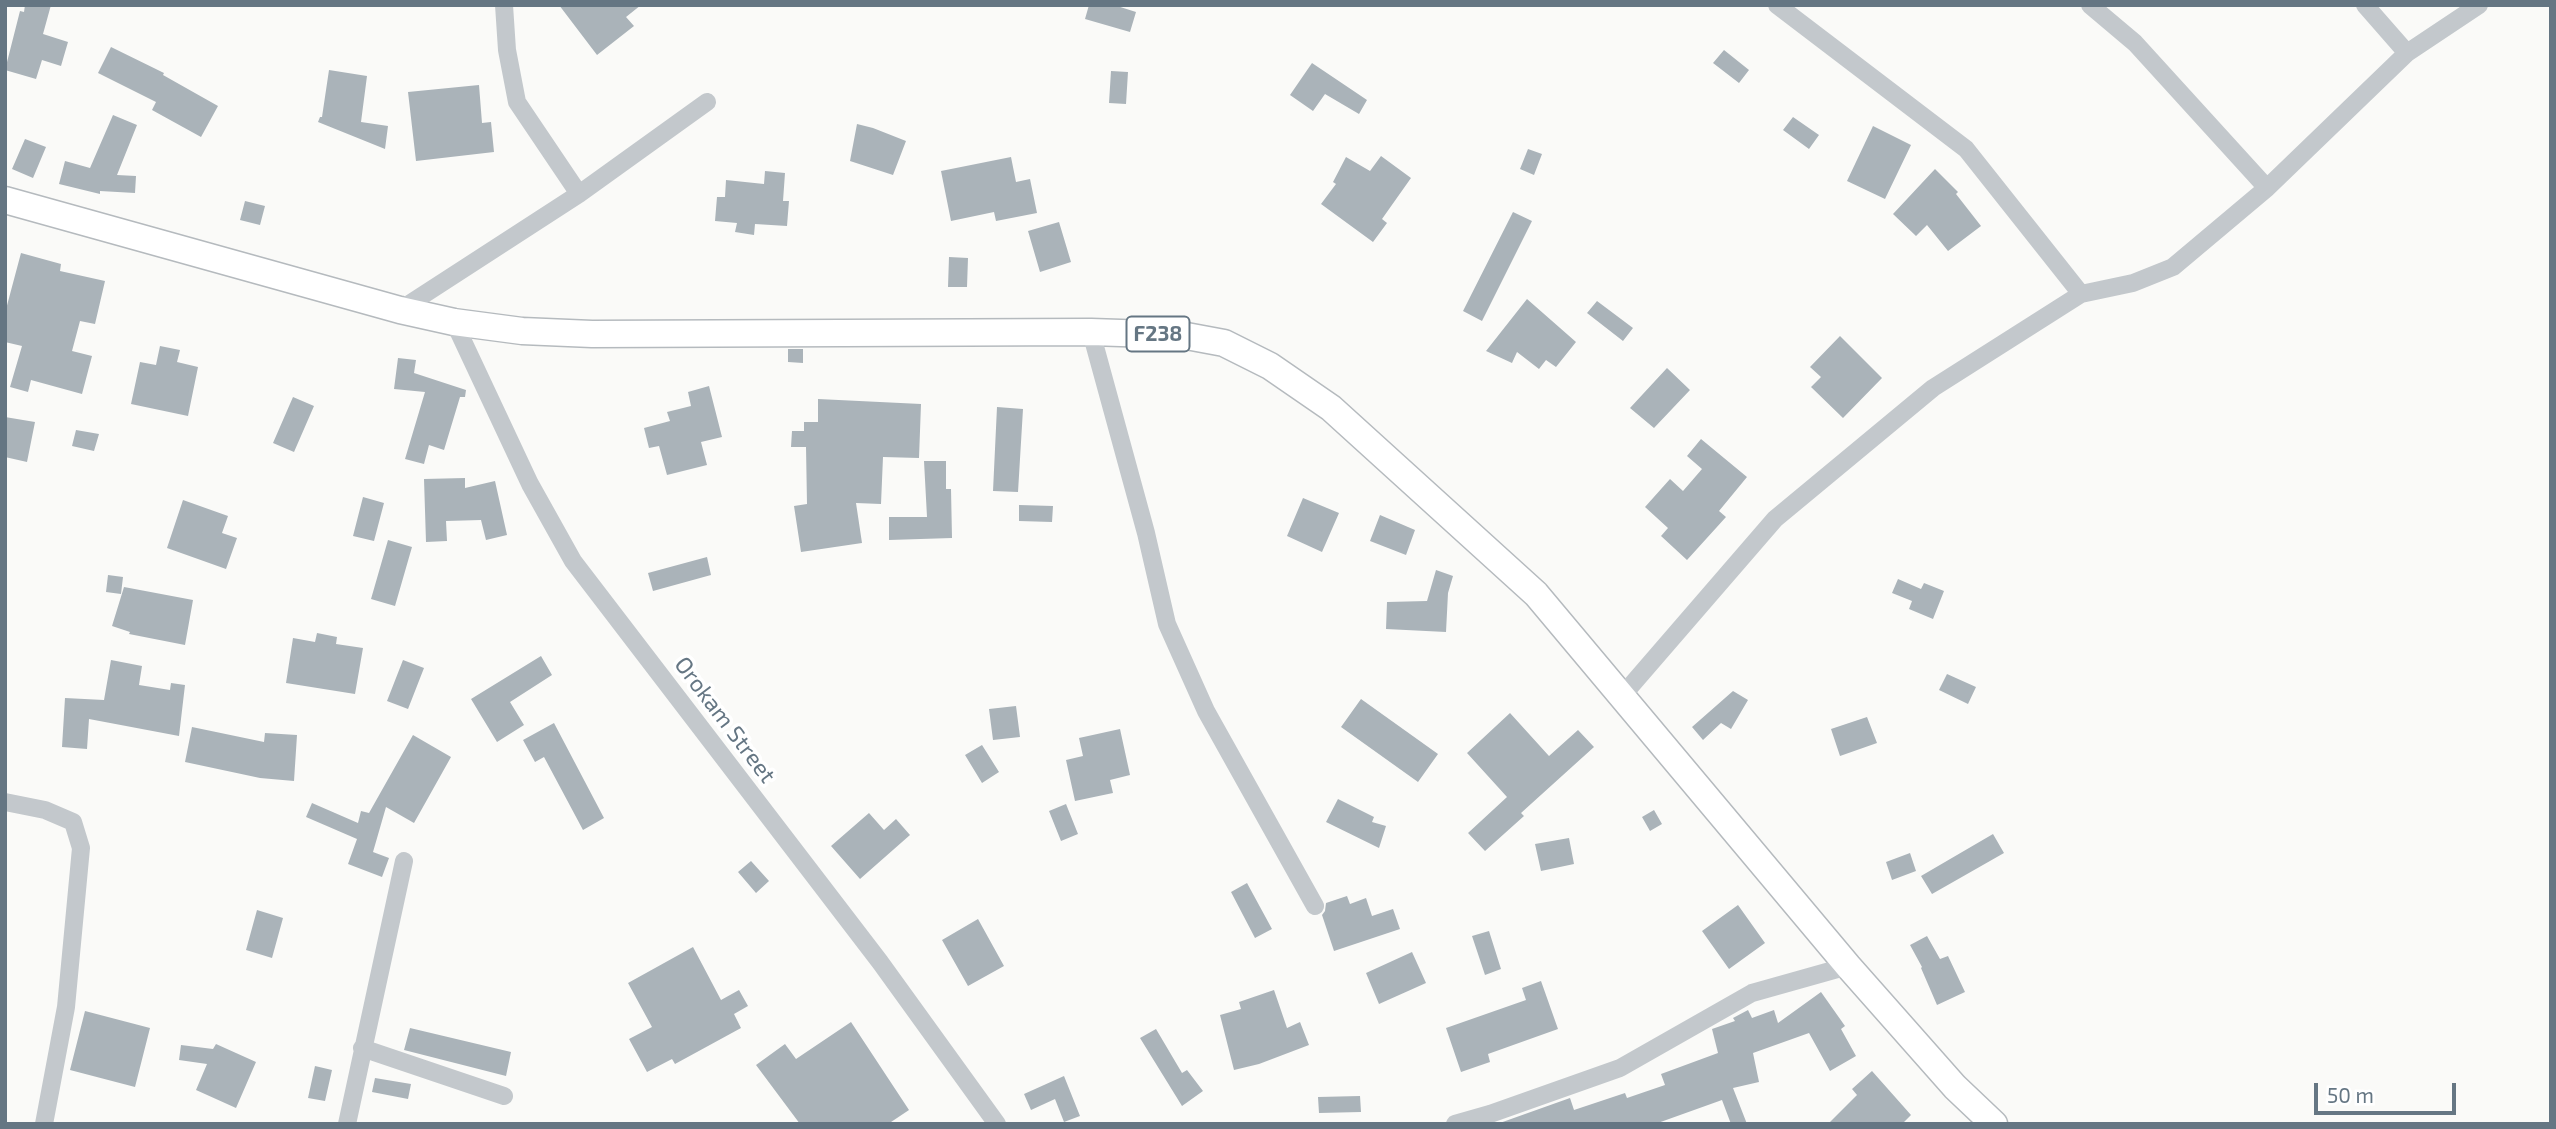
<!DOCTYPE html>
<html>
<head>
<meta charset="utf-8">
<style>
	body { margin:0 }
	#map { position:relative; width:2556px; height:1129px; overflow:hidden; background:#fafaf8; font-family:"Exo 2",sans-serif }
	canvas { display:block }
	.frame { position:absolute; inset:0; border:7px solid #657683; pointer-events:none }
	.scale { position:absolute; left:2314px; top:1083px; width:142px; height:32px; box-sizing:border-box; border:4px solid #657683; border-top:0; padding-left:9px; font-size:21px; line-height:24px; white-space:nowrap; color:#657683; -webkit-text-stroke:5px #fff; paint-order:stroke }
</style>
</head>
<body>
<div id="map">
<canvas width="2556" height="1129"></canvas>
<div class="frame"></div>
<div class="scale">50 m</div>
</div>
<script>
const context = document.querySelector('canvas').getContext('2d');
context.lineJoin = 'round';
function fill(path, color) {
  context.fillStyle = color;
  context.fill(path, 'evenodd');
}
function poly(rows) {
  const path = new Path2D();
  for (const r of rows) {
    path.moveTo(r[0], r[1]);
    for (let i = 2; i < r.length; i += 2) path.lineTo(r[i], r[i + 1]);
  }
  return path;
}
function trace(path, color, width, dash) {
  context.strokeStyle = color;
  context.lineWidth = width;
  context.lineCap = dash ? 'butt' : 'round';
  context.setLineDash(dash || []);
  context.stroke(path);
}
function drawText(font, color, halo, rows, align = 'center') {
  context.font = font + ' "Exo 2",sans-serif';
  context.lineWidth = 7;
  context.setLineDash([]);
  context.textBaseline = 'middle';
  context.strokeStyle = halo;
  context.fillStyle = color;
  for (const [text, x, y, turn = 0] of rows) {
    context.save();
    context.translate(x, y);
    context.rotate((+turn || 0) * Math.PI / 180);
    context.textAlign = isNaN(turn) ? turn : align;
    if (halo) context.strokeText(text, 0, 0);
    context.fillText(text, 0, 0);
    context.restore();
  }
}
fill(poly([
	[25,5,51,5,43,34,68,42,61,66,42,60,36,79,5,70,20,11,24,12],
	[559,5,641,5,626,17,634,26,597,55],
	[1089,5,1114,5,1136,12,1130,32,1085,19],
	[111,47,164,73,163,75,218,106,201,137,152,110,156,102,98,73],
	[1724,50,1749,70,1739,83,1713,63],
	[1312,63,1367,100,1359,114,1325,94,1313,111,1290,95],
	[329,70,367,76,361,122,388,126,385,149,318,122,320,117,322,117],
	[1111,71,1128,72,1126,104,1109,103],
	[479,85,482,123,491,122,494,152,416,161,408,92],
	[113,115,137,125,117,175,136,176,135,193,100,191,100,194,59,184,65,161,90,168],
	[1793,117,1819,135,1809,149,1783,130],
	[857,124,873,128,906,141,893,175,850,161],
	[1873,126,1911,145,1885,199,1847,181],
	[25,139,46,147,33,178,12,169],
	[1528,149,1542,154,1534,175,1520,169],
	[1381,156,1411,178,1382,219,1387,223,1373,242,1321,204,1336,184,1333,182,1346,157,1370,171],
	[1011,157,1016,182,1030,179,1037,213,996,221,994,212,951,221,941,171],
	[1935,169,1958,192,1956,194,1981,226,1948,251,1927,225,1916,236,1893,214],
	[765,171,785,173,783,201,789,201,787,226,755,224,754,235,735,232,737,223,715,221,717,197,725,197,726,180,764,184],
	[245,201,265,206,260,225,240,220],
	[1513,212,1532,221,1482,321,1463,311],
	[1059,222,1071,262,1040,272,1028,231],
	[21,253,61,264,60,271,105,281,95,324,80,321,72,351,92,356,82,394,31,380,28,392,10,387,22,346,5,342,5,313],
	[949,257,968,258,967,287,948,287],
	[1527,299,1576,342,1556,367,1546,360,1539,369,1517,352,1512,363,1486,351],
	[1597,301,1633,328,1623,341,1587,313],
	[1840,336,1882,378,1843,418,1811,387,1821,377,1810,367],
	[160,346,180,350,177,362,198,367,188,416,131,404,140,362,156,365],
	[788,349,803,349,803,363,788,362],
	[398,358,416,360,414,373,466,390,465,397,460,397,444,450,429,445,424,464,405,459,425,392,394,389],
	[1667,368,1690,390,1654,428,1630,408],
	[709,386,722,437,701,442,707,465,667,475,659,446,649,448,644,428,670,421,667,412,691,406,688,392],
	[293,397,314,406,294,452,273,443],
	[818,399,921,404,919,458,883,457,881,504,856,503,862,543,801,552,794,506,807,504,806,447,791,447,792,431,804,431,804,422,818,422],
	[997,407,1023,409,1018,492,993,491],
	[5,417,35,422,27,462,5,457],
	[76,430,99,434,94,451,72,446],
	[1701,439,1747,477,1719,511,1726,517,1687,560,1661,536,1668,528,1645,507,1670,479,1683,491,1702,469,1687,456],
	[924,461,946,461,946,489,951,489,952,538,889,540,889,517,927,517],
	[465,478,465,488,495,481,507,535,486,540,481,520,446,521,447,541,426,542,424,479],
	[363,497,384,503,374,541,353,536],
	[1303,498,1339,513,1322,552,1287,536],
	[183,500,228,516,222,533,237,538,226,569,167,548],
	[1019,505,1053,506,1052,522,1019,521],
	[1380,515,1415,530,1406,555,1370,541],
	[388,540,412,547,395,606,371,599],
	[707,557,711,575,653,591,648,573],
	[1436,570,1453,576,1448,593,1446,632,1386,629,1387,602,1427,601],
	[108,575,123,577,121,594,106,592],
	[1898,579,1921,589,1924,583,1944,591,1933,619,1909,609,1912,601,1892,593],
	[124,587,193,600,185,645,129,634,130,632,112,626],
	[317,633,337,637,336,644,363,648,355,694,286,683,293,638,315,642],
	[541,656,552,675,510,702,524,725,497,742,471,699],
	[111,660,142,666,139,685,170,690,171,683,185,685,179,736,89,719,87,749,62,747,65,698,104,700],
	[403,660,424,668,408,709,387,701],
	[1947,674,1976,687,1968,704,1939,690],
	[1733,691,1748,700,1731,729,1721,723,1703,740,1692,727],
	[1361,699,1438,754,1418,782,1341,727],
	[1016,706,1020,737,993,740,989,709],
	[1510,713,1549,756,1578,730,1594,747,1521,813,1524,816,1485,851,1468,833,1507,797,1467,753],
	[1867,717,1877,743,1840,756,1831,729],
	[554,723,604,818,583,830,544,757,535,762,523,740],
	[192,727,264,742,265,733,297,735,294,781,260,778,185,762],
	[1120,729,1130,775,1110,780,1113,793,1075,801,1066,760,1083,756,1079,738],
	[413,735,451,757,414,823,386,807,373,852,389,858,382,877,348,864,357,839,306,817,312,803,358,823,361,811,369,813],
	[982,745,999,772,982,783,965,755],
	[1338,799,1374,817,1372,822,1386,826,1379,848,1326,822],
	[1066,804,1078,834,1061,841,1049,811],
	[1654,810,1662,824,1650,831,1642,817],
	[869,813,884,830,896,819,910,835,860,879,831,846],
	[1993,834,2004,853,1932,894,1921,876],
	[1569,838,1574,864,1541,871,1535,844],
	[1910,853,1916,871,1892,880,1886,862],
	[751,861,769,881,756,893,738,872],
	[1247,883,1272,929,1255,938,1231,892],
	[1347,896,1350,904,1366,898,1372,916,1393,909,1400,929,1334,951,1322,915,1325,911,1326,903],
	[1738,905,1765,943,1729,969,1702,931],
	[257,910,283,918,272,958,246,950],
	[978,919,1004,966,968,986,942,940],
	[1489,931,1501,969,1485,975,1472,936],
	[1927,936,1940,959,1948,956,1965,992,1937,1005,1921,968,1922,967,1910,945],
	[693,947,721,1000,739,990,748,1006,734,1014,741,1028,675,1064,672,1059,647,1072,629,1039,652,1027,628,983],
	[1412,952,1426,983,1379,1004,1366,973],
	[1541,981,1558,1029,1488,1054,1490,1062,1461,1072,1446,1028,1526,1000,1522,988],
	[1274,990,1287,1028,1300,1022,1309,1045,1259,1064,1234,1070,1220,1015,1241,1009,1239,1002],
	[1821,992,1845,1026,1841,1029,1856,1056,1830,1071,1809,1033,1753,1053,1759,1082,1733,1088,1747,1124,1731,1124,1722,1100,1655,1124,1543,1124,1543,1122,1537,1124,1497,1124,1570,1098,1574,1110,1625,1093,1627,1098,1665,1085,1661,1074,1718,1053,1712,1029,1735,1021,1733,1018,1748,1010,1752,1018,1774,1010,1778,1023],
	[85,1011,150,1028,135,1087,70,1070],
	[851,1022,909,1110,888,1124,800,1124,756,1065,785,1044,796,1059],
	[410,1028,511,1052,506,1076,404,1050],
	[1156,1029,1182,1073,1187,1070,1203,1091,1182,1106,1140,1038],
	[216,1044,256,1062,236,1108,196,1090,207,1064,179,1060,181,1045,213,1049],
	[315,1066,332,1070,325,1101,308,1098],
	[1872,1071,1911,1115,1902,1124,1828,1124,1857,1095,1852,1089],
	[1064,1076,1080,1116,1064,1122,1055,1099,1031,1110,1024,1094],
	[375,1078,411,1084,408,1099,372,1092],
	[1360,1096,1361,1112,1319,1113,1318,1097]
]), '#aab3b9');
const primary = poly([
	[5,200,400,310,454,322,522,331,592,334,1091,332,1181,335,1224,343,1270,366,1331,408,1536,594,1848,966,1955,1087,1994,1124]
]);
trace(primary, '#b5babe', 29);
trace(poly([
	[504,5,507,50,517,102,579,194],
	[1777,5,1966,149,2081,294],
	[2090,5,2135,43,2267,188],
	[2365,5,2407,53],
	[400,310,579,194,707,102],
	[454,322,530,484,573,561,880,962,997,1124],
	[1091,332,1146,533,1167,624,1206,711,1315,906],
	[1622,696,1775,519,1933,388,2081,294,2133,283,2173,267,2267,188,2407,53,2479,5],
	[5,802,45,810,73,822,81,848,66,1007,44,1124],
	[362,1048,504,1096],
	[347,1124,404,861],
	[1455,1124,1490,1114,1620,1068,1752,993,1848,966]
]), '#c3c8cc', 18);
trace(primary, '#fff', 26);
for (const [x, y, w] of [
	[1158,334,63]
]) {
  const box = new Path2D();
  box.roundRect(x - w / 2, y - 17.5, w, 35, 5);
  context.fillStyle = '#fff';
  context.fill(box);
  trace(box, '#657683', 2);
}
drawText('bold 21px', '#657683', null, [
	["F238",1158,334]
]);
drawText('23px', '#657683', '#fff', [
	["Orokam Street",725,720,53]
]);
</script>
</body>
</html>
